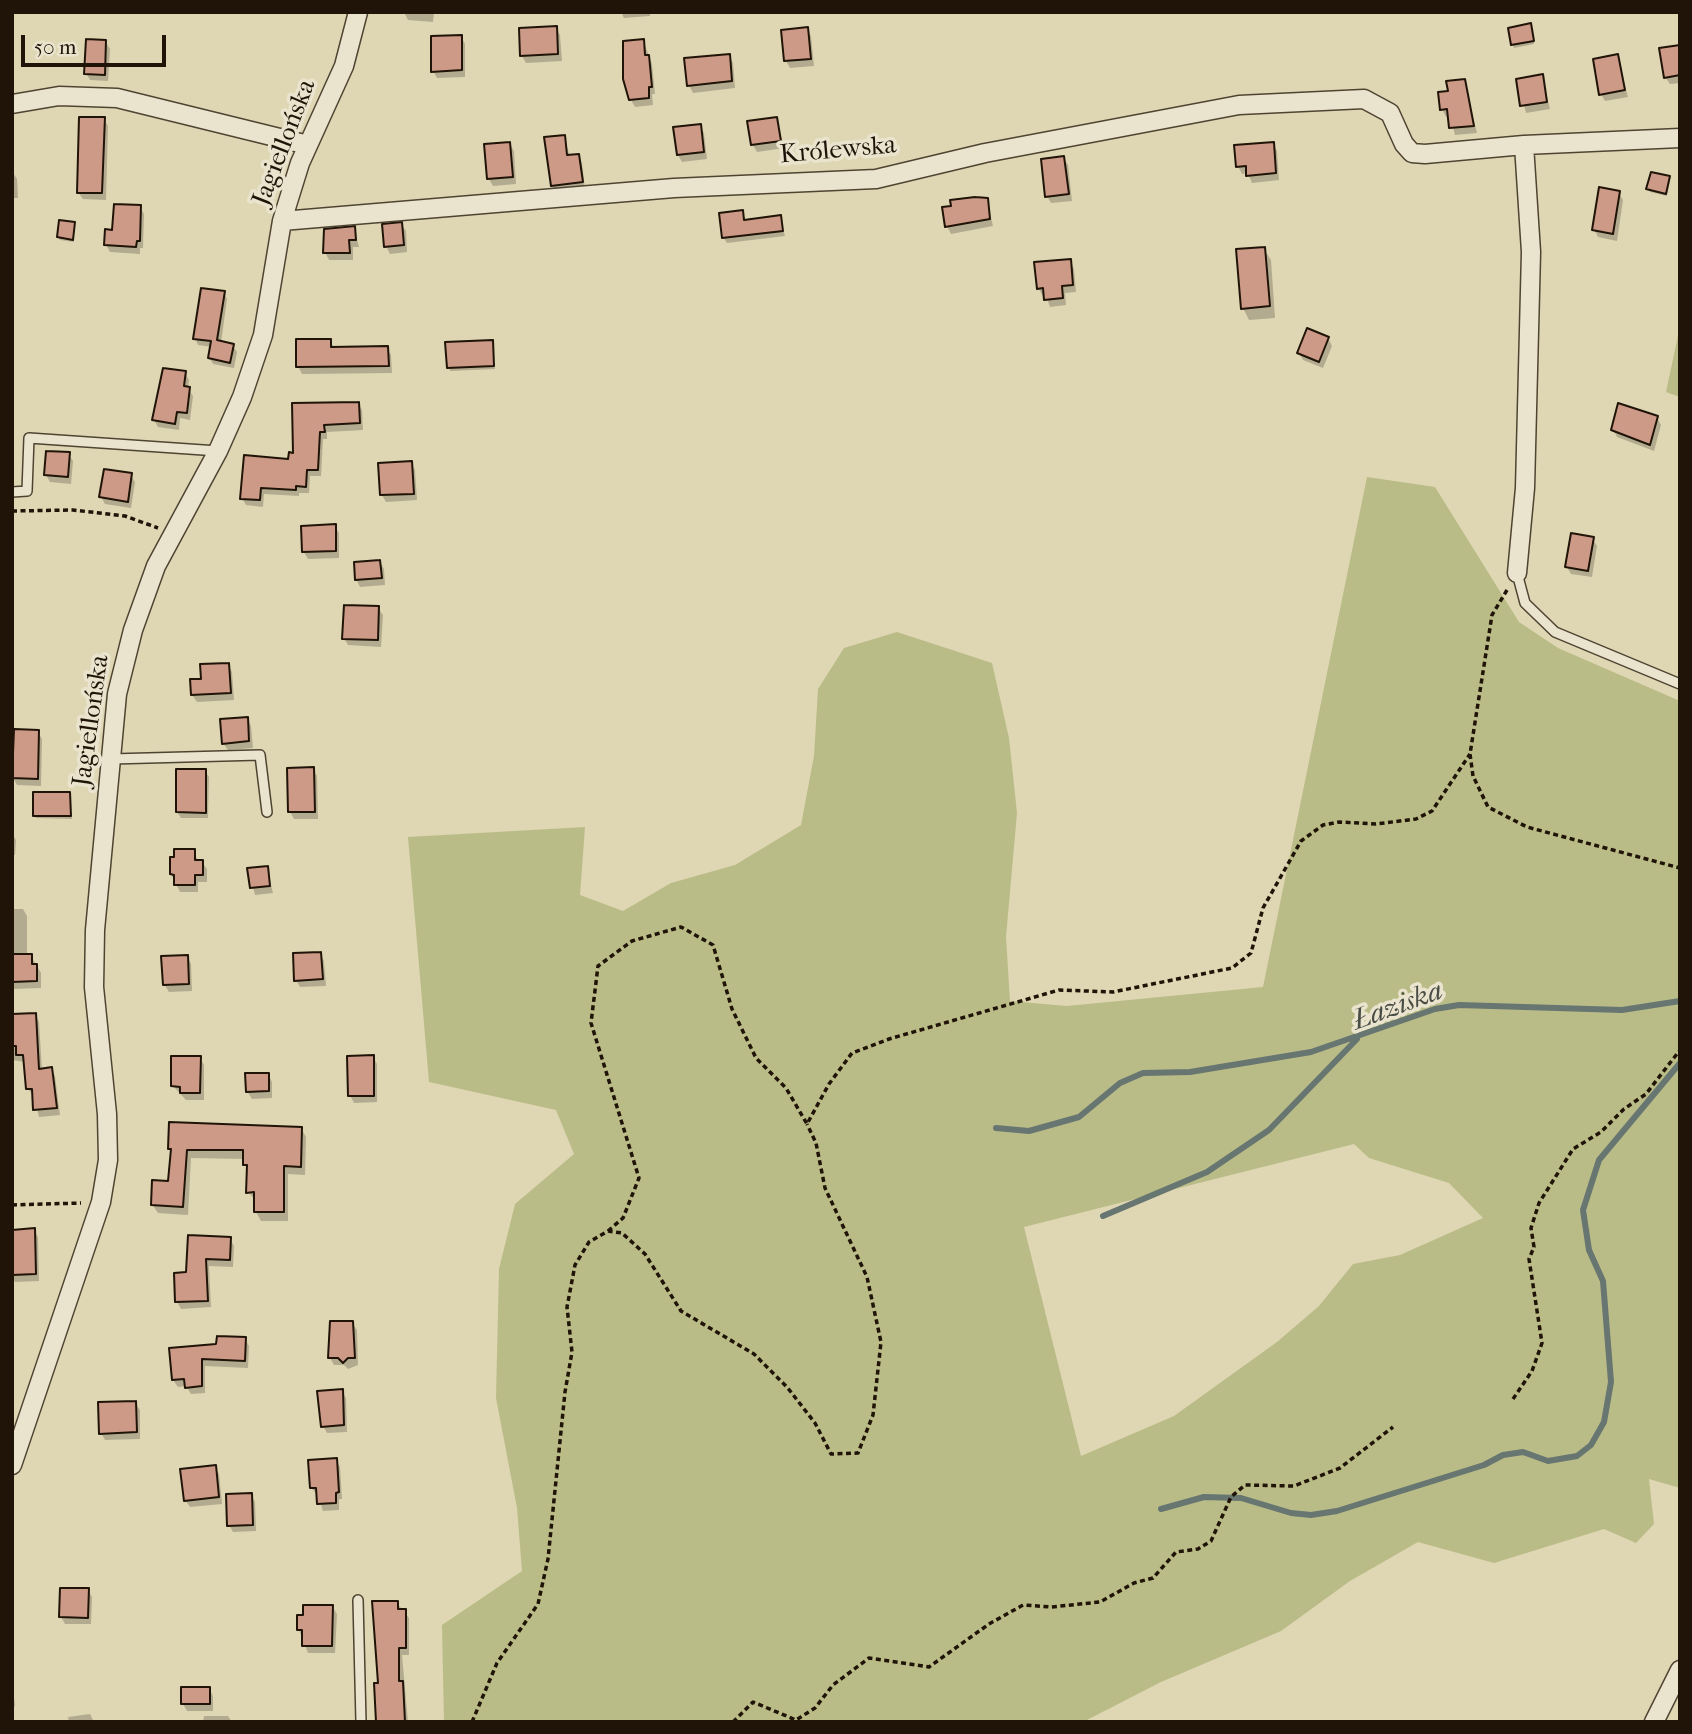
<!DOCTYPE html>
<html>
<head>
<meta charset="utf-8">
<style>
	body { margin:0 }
	#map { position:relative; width:1692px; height:1734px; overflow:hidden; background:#dfd6b3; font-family:"IM FELL French Canon",serif }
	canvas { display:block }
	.frame { position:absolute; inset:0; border:14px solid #1f1407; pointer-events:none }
	.scale { position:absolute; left:21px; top:35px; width:145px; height:32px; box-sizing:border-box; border:4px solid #1f1407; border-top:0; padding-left:9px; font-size:21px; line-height:24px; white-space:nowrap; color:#1f1407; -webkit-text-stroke:5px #eae4ce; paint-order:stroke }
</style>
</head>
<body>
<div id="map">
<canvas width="1692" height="1734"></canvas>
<div class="frame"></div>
<div class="scale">50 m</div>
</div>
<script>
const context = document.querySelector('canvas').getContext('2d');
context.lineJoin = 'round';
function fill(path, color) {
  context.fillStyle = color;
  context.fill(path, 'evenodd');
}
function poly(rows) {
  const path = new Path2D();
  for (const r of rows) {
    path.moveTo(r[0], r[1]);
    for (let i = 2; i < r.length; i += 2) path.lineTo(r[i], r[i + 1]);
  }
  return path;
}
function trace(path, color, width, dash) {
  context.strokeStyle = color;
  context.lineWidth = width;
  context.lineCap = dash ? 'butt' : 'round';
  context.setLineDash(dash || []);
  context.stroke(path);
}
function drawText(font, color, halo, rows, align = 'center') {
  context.font = font + ' "IM FELL French Canon",serif';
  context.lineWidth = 7;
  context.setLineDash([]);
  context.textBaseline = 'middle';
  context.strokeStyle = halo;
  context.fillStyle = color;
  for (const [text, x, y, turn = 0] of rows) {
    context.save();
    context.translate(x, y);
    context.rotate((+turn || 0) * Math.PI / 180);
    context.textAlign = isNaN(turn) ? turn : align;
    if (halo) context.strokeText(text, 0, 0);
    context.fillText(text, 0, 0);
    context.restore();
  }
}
fill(poly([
	[1680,326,1680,397,1666,392],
	[1367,477,1435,487,1519,622,1558,648,1680,701,1680,1488,1649,1479,1654,1524,1636,1543,1604,1529,1494,1563,1418,1542,1350,1581,1281,1631,1161,1682,1083,1722,444,1722,442,1625,522,1571,517,1508,496,1398,499,1269,515,1204,574,1154,556,1110,429,1082,408,837,585,827,580,895,623,911,671,883,735,865,801,825,814,756,818,689,844,648,897,632,992,663,1009,738,1017,813,1006,937,1010,1001,1067,1006,1263,987],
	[1354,1144,1369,1158,1449,1183,1483,1218,1400,1255,1353,1264,1319,1306,1277,1342,1174,1416,1081,1456,1024,1227]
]), '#babc87');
fill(poly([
	[404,12,434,12,433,22,408,20],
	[621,12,650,12,650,16,624,18],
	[556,28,560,35,562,61,526,63,522,56],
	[1532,28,1534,44,1514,48,1513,45],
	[807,29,811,36,814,66,790,68,786,61],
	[461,36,465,44,465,77,437,78,433,71],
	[643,40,652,64,655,94,652,94,653,105,635,107,631,100],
	[105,41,110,49,108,81,90,80,86,73],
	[1680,46,1680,83,1670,84,1665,77],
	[729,56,733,63,735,88,693,93,689,85],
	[1617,56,1628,97,1605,101,1601,94],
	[1542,76,1550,109,1526,113,1518,80],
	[1464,81,1477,133,1455,135,1450,116,1446,117,1442,109,1450,92],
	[104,119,108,126,106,200,83,199,78,192],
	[776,119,784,148,757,152,753,145],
	[700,126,704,133,707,159,682,162,678,155],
	[564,136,570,157,578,156,582,163,585,189,556,192,552,185],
	[509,143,514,151,516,184,493,186,489,179],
	[1273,144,1277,151,1279,180,1252,183,1248,173,1242,174,1238,166],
	[1063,158,1068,165,1072,201,1051,203,1047,196],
	[12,171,17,179,18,198,12,198],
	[1669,178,1667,196,1650,192,1648,189],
	[1618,192,1623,200,1617,241,1598,237,1594,229],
	[987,200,993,226,951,234,947,226],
	[140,207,144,214,143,248,140,248,140,254,110,252,106,245,114,232],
	[742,212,746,221,780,217,785,236,727,243,723,237],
	[74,224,74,242,60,240,58,237],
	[401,224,406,231,407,252,390,254,386,246],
	[354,228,359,247,353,247,353,260,329,260,325,252],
	[1264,249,1271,260,1275,318,1249,320,1243,308],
	[1070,261,1074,269,1076,292,1065,293,1066,305,1050,307,1046,295,1043,296,1038,288],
	[224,293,227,299,221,343,233,346,237,352,234,368,213,364,209,357,212,347,198,345,195,338],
	[1328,338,1332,346,1323,368,1303,360,1299,353],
	[330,341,335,349,387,348,391,355,392,373,302,374,298,366],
	[492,342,495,369,450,371,447,344],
	[185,373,189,380,188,388,193,396,190,420,180,418,179,430,158,427,154,420],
	[358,403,362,410,363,430,327,432,327,439,323,439,321,476,310,476,309,493,299,493,299,496,264,494,263,507,246,505,242,498,295,454,294,405],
	[1657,418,1661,425,1654,451,1617,437,1613,429],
	[68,454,73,461,71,484,50,482,46,475],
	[411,463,415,470,417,500,386,502,382,495,380,465],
	[131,475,135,482,131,508,105,504,101,497],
	[335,526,339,533,339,558,308,559,304,552],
	[1592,538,1597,546,1592,577,1571,574,1567,567],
	[380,562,384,569,385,585,360,587,356,579],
	[378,608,383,615,381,647,348,645,344,638],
	[228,664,232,672,234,700,197,702,192,695,203,680],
	[247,718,251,726,253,748,228,750,223,743],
	[38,732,42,739,41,786,17,785,13,778],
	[313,769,317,776,318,819,294,819,290,812],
	[205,771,209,777,208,818,181,818,177,812],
	[69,794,72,819,36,818,34,815],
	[12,834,16,840,15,855,12,855],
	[194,850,198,862,202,862,207,869,207,882,198,882,198,892,180,892,171,874],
	[267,868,273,893,255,895,249,870],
	[12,909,23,909,27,916,27,956,31,956,41,973,41,988,12,989],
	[320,954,324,961,326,986,300,987,296,980],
	[187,956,191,964,192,991,169,992,164,984],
	[35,1014,39,1022,42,1070,51,1069,55,1076,60,1115,39,1117,34,1096,28,1089,25,1062,12,1060,12,1016],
	[373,1057,377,1064,377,1102,354,1103,350,1095],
	[200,1058,204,1065,204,1100,186,1100,173,1086],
	[268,1074,272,1082,272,1098,252,1099,247,1091],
	[301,1128,306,1137,305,1175,288,1174,288,1221,261,1221,256,1212,256,1201,248,1192,248,1171,245,1159,191,1158,188,1215,158,1213,152,1204,170,1183,170,1149],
	[34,1230,38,1237,39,1281,15,1282,12,1277,12,1231],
	[230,1239,234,1246,233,1267,209,1266,211,1307,181,1309,177,1302,188,1274],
	[352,1323,357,1330,358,1365,348,1369,344,1365,334,1365,330,1358],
	[245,1339,249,1346,248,1368,205,1366,205,1393,191,1394,186,1386,178,1387,173,1380,218,1346],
	[342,1391,346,1398,347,1432,327,1433,323,1426],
	[135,1403,140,1410,140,1439,105,1440,101,1433],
	[336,1460,340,1467,342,1499,339,1499,339,1510,323,1511,318,1495,311,1488],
	[215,1467,219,1474,222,1504,190,1507,185,1500],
	[251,1495,255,1502,256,1531,233,1532,229,1525],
	[88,1590,92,1597,91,1624,65,1624,61,1617],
	[397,1603,409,1618,409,1655,402,1655,408,1722,377,1722,380,1684],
	[332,1606,337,1614,335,1653,308,1653,299,1630],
	[12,1680,15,1706,12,1707],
	[209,1688,213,1696,213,1711,187,1711,183,1704,183,1689],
	[90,1714,94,1722,69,1722,68,1717],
	[204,1716,228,1716,232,1722,203,1722],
	[133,1720,154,1720,155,1722,133,1722]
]), '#0003');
trace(poly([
	[996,1128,1029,1131,1079,1117,1120,1083,1143,1073,1190,1072,1311,1052,1435,1009,1459,1005,1622,1010,1680,1001],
	[1103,1216,1207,1172,1269,1130,1357,1039],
	[1161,1509,1204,1497,1241,1498,1291,1513,1311,1515,1337,1511,1484,1465,1503,1455,1523,1452,1548,1461,1577,1456,1591,1445,1604,1422,1611,1382,1603,1281,1589,1250,1583,1210,1599,1160,1680,1063]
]), '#677671', 6);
const building = poly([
	[1531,23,1534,41,1511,45,1508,28,1531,23],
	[557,26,558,54,520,56,519,28,557,26],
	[808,27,811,59,784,61,781,30,808,27],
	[462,35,462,70,431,72,431,36,462,35],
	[86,39,106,40,105,75,84,74,86,39],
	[644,39,645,55,649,55,652,87,649,87,649,98,629,100,623,79,623,41,644,39],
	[1680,45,1680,75,1664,78,1659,48,1680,45],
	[730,54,732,81,687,86,684,58,730,54],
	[1618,54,1625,90,1599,95,1593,59,1618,54],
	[1543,74,1547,102,1520,106,1516,79,1543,74],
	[1465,79,1474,126,1449,128,1447,109,1440,110,1438,92,1448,91,1446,81,1465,79],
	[79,117,105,117,102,193,77,193,79,117],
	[777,117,781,141,751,145,747,121,777,117],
	[701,124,704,152,677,155,673,127,701,124],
	[565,135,567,155,579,154,583,182,551,186,544,137,565,135],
	[510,142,513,177,487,179,484,144,510,142],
	[1274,142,1276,173,1246,176,1246,166,1236,167,1234,145,1274,142],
	[1064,156,1069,194,1045,197,1041,159,1064,156],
	[1651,172,1670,176,1666,194,1646,189,1651,172],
	[1599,187,1620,191,1613,234,1592,230,1599,187],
	[975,197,988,198,990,219,945,227,942,207,951,206,950,200,975,197],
	[114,204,141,205,140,241,137,241,136,247,104,245,105,229,112,230,114,204],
	[743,210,744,220,781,215,783,231,722,238,719,213,743,210],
	[59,220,75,222,73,240,57,237,59,220],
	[402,222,404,245,384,247,382,224,402,222],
	[355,226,356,240,349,240,350,253,323,253,324,229,355,226],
	[1265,247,1270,306,1241,309,1236,249,1265,247],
	[1071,259,1073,285,1062,286,1063,298,1044,300,1043,288,1037,289,1034,262,1071,259],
	[201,288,225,291,217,340,234,344,230,363,208,358,211,341,193,339,201,288],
	[1307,328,1329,337,1319,362,1297,353,1307,328],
	[296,339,331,339,331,347,388,346,389,366,296,367,296,339],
	[493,340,494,366,447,368,445,342,493,340],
	[163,368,186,371,184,386,190,387,187,413,177,412,175,424,152,420,163,368],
	[359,402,360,423,324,425,325,432,320,432,318,470,307,470,306,487,296,486,296,490,261,488,260,500,240,499,244,455,288,459,289,452,293,453,292,403,359,402],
	[1618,403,1658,416,1650,445,1611,430,1618,403],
	[46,451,70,452,68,477,44,475,46,451],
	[412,461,414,494,380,495,378,463,412,461],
	[104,469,132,473,128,502,99,497,104,469],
	[336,524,336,551,302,552,301,526,336,524],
	[1571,533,1594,537,1588,571,1565,567,1571,533],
	[380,560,382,578,355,580,354,562,380,560],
	[344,605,379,606,378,640,342,639,344,605],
	[229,663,231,693,191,695,190,679,201,679,200,664,229,663],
	[248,717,249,741,222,744,220,719,248,717],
	[14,729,39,730,38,779,12,778,14,729],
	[314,767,315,812,288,812,287,768,314,767],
	[176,769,206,769,206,813,176,812,176,769],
	[33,792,70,792,71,816,33,816,33,792],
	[174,849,195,849,195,860,203,860,203,875,195,875,195,885,174,885,174,875,170,874,170,857,174,857,174,849],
	[268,866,270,886,250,888,247,868,268,866],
	[321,952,323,979,294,981,293,953,321,952],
	[12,954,32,954,32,964,37,964,37,981,12,982,12,954],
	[188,955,189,984,163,985,161,956,188,955],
	[36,1013,39,1069,52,1067,57,1108,33,1110,32,1089,26,1089,23,1055,16,1055,16,1046,12,1046,12,1014,36,1013],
	[374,1055,374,1096,348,1096,347,1056,374,1055],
	[171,1056,201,1056,200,1093,180,1093,180,1087,171,1086,171,1056],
	[245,1073,269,1073,269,1091,246,1092,245,1073],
	[169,1122,302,1127,301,1167,284,1166,284,1212,254,1212,254,1192,246,1193,247,1165,243,1165,243,1150,187,1150,183,1207,151,1205,152,1180,168,1181,171,1149,168,1149,169,1122],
	[35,1228,36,1274,12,1275,12,1230,35,1228],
	[188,1235,231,1237,230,1260,206,1259,208,1301,175,1302,174,1273,186,1272,188,1235],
	[330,1321,353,1321,355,1358,348,1358,343,1363,338,1358,328,1358,330,1321],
	[217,1336,246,1337,245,1361,202,1359,202,1386,185,1388,184,1379,172,1380,169,1348,216,1344,217,1336],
	[343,1389,344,1425,321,1427,317,1391,343,1389],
	[136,1401,137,1432,99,1434,98,1402,136,1401],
	[337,1458,339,1492,336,1493,336,1503,317,1504,316,1488,310,1488,308,1460,337,1458],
	[216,1465,219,1497,184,1501,180,1469,216,1465],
	[252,1493,253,1525,227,1526,226,1494,252,1493],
	[60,1588,89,1588,88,1618,59,1617,60,1588],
	[372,1601,398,1601,398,1609,406,1609,406,1648,399,1648,399,1681,403,1681,405,1722,376,1722,374,1683,378,1683,372,1601],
	[303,1605,333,1605,332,1646,302,1646,302,1630,297,1630,297,1615,303,1615,303,1605],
	[181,1687,210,1687,210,1704,181,1704,181,1687]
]);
fill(building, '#ce9a88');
trace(building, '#1f1407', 2);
const service = poly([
	[12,492,27,491,29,438,218,451],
	[1517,573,1525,603,1555,632,1680,684],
	[111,759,260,755,267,812],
	[358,1600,361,1722]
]);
const minor = poly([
	[12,104,59,96,117,98,308,145],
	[282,221,674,188,876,179,985,153,1239,105,1364,99,1390,113,1404,144,1412,153,1425,154,1524,145,1680,138],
	[1517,573,1525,488,1531,252,1524,145],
	[12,1465,101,1202,108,1160,107,1114,94,987,95,930,117,694,133,630,156,566,218,451,242,397,263,335,282,221,300,163,344,66,358,12],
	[1654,1722,1680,1670]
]);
trace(service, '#4f4432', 12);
trace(minor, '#4f4432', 21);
trace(poly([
	[12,511,73,510,125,516,158,528],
	[1507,590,1492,615,1470,754,1473,776,1488,807,1527,827,1680,868],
	[12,1205,81,1203],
	[608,1231,623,1218,639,1178,591,1023,598,966,632,941,681,927,713,945,732,1009,756,1058,786,1088,807,1124,829,1084,852,1053,889,1039,1059,990,1113,992,1232,968,1251,953,1263,908,1301,841,1323,825,1339,822,1376,824,1416,819,1432,811,1470,754],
	[1513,1399,1532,1371,1542,1343,1529,1259,1534,1247,1531,1228,1539,1203,1573,1149,1601,1132,1624,1109,1646,1094,1680,1050],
	[472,1722,497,1663,538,1604,548,1559,565,1392,572,1352,567,1307,575,1265,589,1242,608,1231,622,1233,645,1254,681,1311,754,1354,787,1387,815,1423,831,1454,858,1453,873,1415,881,1342,867,1277,825,1188,816,1143,807,1124],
	[733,1722,753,1702,796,1720,815,1708,833,1685,869,1658,929,1667,989,1624,1023,1605,1051,1607,1100,1602,1134,1583,1153,1578,1176,1552,1198,1549,1211,1541,1231,1497,1245,1485,1294,1486,1340,1468,1393,1427]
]), '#1f1407', 3.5, [5, 3.5]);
trace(service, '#eae4ce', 9);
trace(minor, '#eae4ce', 18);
drawText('26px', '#1f1407', '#eae4ce', [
	["Jagiellońska",285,143,-69],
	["Królewska",838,151,-5],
	["Jagiellońska",92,721,-82]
]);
drawText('italic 28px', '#494d45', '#eae4ce', [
	["Łaziska",1398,1007,-20]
]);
</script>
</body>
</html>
